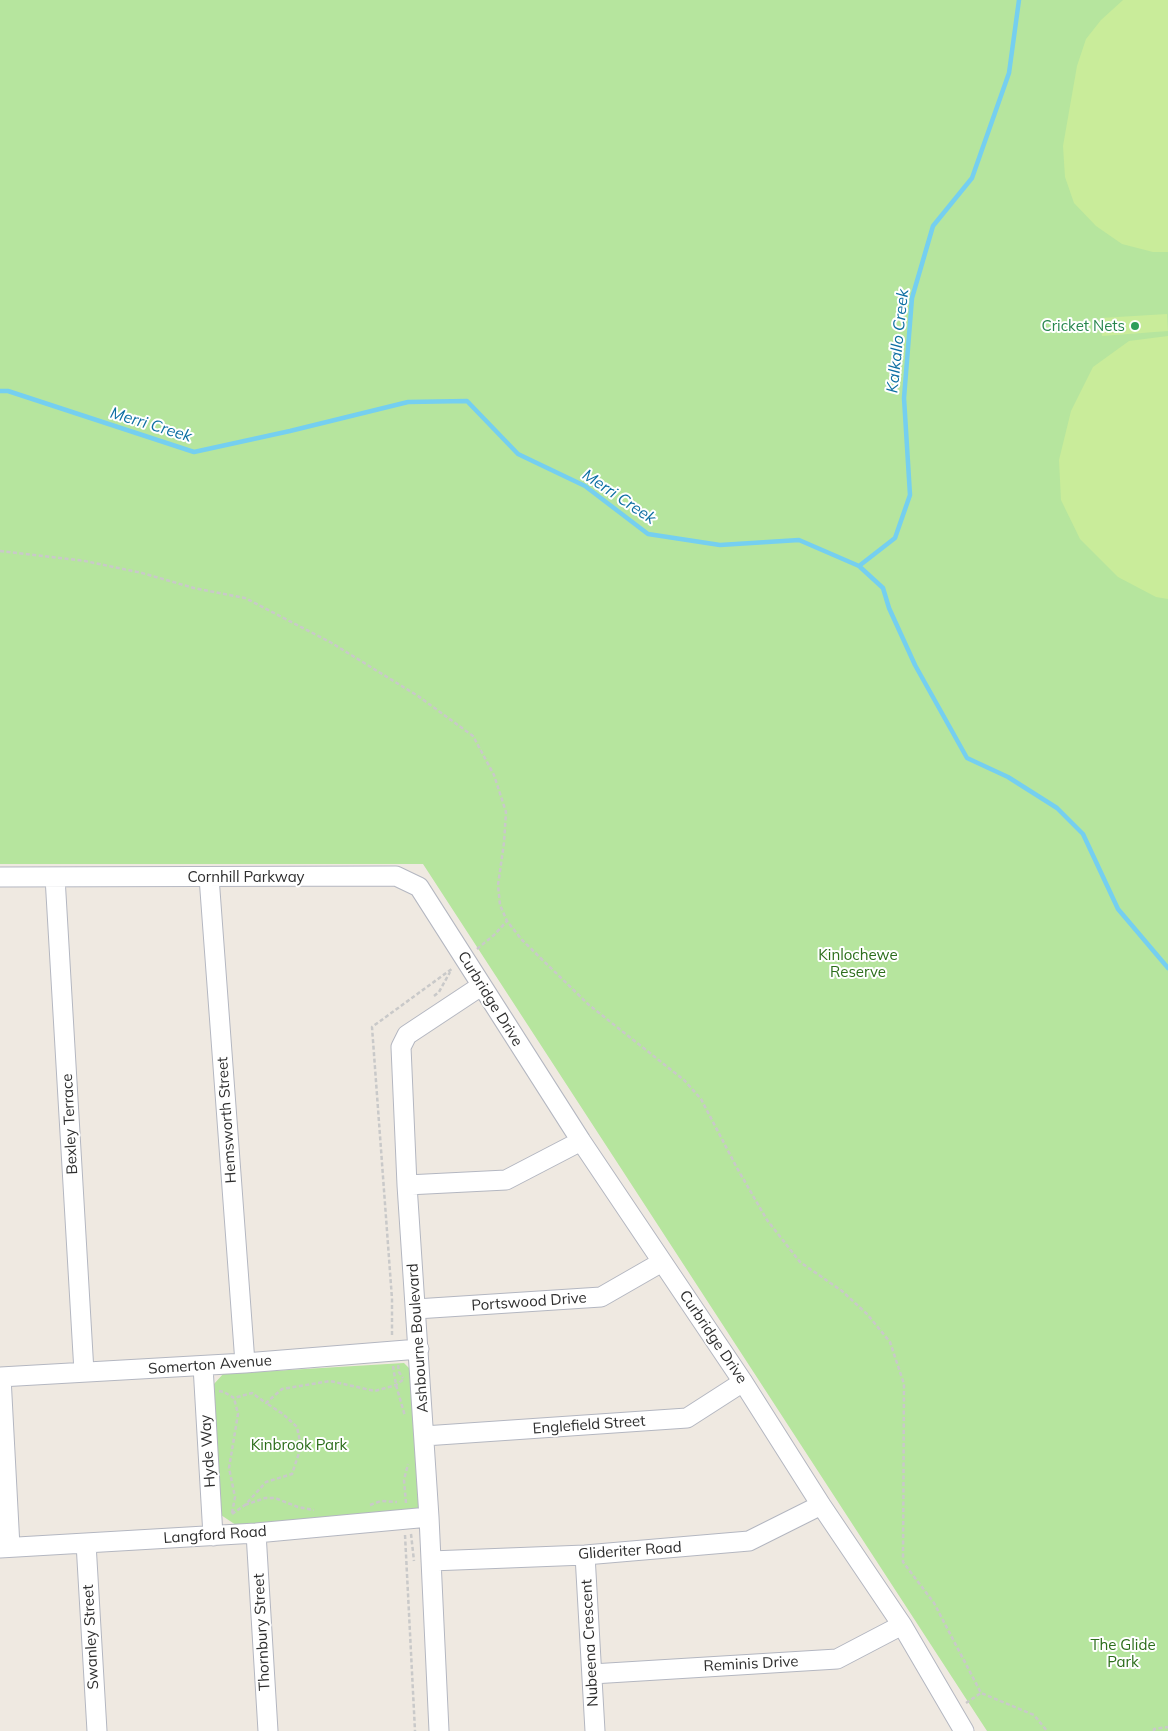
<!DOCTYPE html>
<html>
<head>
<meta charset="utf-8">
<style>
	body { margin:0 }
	canvas { display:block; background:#efe9e1 }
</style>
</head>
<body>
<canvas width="1168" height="1731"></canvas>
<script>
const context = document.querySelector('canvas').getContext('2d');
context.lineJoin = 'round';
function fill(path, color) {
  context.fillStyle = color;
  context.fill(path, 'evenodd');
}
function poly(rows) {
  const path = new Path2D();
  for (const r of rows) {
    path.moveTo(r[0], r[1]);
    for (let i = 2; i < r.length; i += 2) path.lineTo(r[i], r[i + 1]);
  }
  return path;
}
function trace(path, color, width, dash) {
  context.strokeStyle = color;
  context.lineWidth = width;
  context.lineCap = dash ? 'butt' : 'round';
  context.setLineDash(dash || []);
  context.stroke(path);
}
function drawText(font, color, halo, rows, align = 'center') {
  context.font = font + ' Mulish,sans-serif';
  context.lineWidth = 4;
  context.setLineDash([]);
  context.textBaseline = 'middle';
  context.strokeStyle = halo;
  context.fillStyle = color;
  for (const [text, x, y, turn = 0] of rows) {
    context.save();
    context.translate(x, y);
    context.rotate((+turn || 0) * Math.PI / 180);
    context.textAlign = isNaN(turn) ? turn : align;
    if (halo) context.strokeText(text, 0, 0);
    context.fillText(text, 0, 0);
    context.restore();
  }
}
fill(poly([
	[0,0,1168,0,1168,1731,987,1731,423,864,0,864],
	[404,1363,414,1373,422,1505,412,1513,236,1525,221,1515,214,1384,223,1374]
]), '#b6e59e');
fill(poly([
	[1123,0,1168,0,1168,252,1153,252,1122,244,1096,226,1074,203,1065,177,1063,146,1077,66,1086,39,1101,20],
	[1167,314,1168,331,1102,336,1101,318],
	[1168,336,1168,599,1156,597,1118,577,1080,539,1061,500,1059,460,1071,411,1093,367,1129,341]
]), '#c9ec9a');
trace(poly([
	[0,391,8,391,194,452,290,431,408,402,467,401,518,454,585,486,648,534,720,545,799,540,859,566,883,588,889,608,915,665,967,758,1008,777,1057,808,1083,834,1118,909,1168,968],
	[859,566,895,538,910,495,904,398,912,298,933,226,972,178,1009,73,1019,0]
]), '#75cff0', 4.5);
const minor = poly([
	[0,877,396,876,419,887,581,1141,743,1382,821,1505,902,1625,964,1731],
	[55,877,84,1372],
	[209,877,245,1363],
	[407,1185,506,1180,581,1141],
	[416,1309,601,1297,662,1262],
	[203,1366,213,1536],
	[0,1377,245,1363,419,1349],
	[1,1377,10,1547],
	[424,1436,687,1418,743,1382],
	[256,1533,268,1731],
	[86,1543,97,1731],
	[0,1548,256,1533,429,1517],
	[585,1555,595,1731],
	[431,1561,585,1555,749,1541,821,1505],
	[592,1674,837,1659,902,1625],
	[439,1731,429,1517,407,1185,401,1047,407,1035,481,986]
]);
trace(minor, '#b4b7c1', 21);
trace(poly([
	[0,551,85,561,142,573,194,588,245,598,330,642,418,696,473,736,494,775,506,812,504,843,498,885,500,905,507,921,522,940,589,1005,684,1080,701,1099,737,1168,767,1220,800,1262,842,1291,867,1314,890,1342,904,1384,903,1562,934,1603,981,1693,1034,1715,1047,1731],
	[477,949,494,935,507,921],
	[434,996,439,992,450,972],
	[392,1335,392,1299,372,1027,453,968],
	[398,1365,399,1372,403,1378],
	[393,1366,396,1385,405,1416],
	[219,1391,224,1392,234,1398,252,1393,266,1403,282,1389,330,1381,375,1391,396,1385,404,1379],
	[406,1503,404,1480,408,1464],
	[245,1505,265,1498,275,1498,298,1507,314,1510],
	[370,1505,381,1501,397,1502],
	[232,1513,235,1497,229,1468,238,1414,234,1398],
	[232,1514,245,1505,266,1482,292,1474,301,1447,297,1427,283,1414,266,1403],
	[411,1534,414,1561],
	[405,1535,415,1731],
	[966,1703,981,1693],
	[1154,1731,1154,1729,1168,1727]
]), '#c9c9c9', 2.5, [4, 2.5]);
trace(minor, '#fff', 19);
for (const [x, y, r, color] of [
	[1135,326,5,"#2e9e5b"]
]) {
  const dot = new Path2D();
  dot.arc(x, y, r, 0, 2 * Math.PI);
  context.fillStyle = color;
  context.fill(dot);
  trace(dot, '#fff', 2);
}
drawText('15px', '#27864d', '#fff', [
	["Cricket Nets",1125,326]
], 'right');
drawText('15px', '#2e2e2e', '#fff', [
	["Cornhill Parkway",246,877],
	["Curbridge Drive",490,999,58],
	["Hemsworth Street",227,1120,-94],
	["Bexley Terrace",70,1124,-93],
	["Portswood Drive",529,1302,-4],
	["Curbridge Drive",713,1337,56],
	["Ashbourne Boulevard",418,1338,-94],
	["Somerton Avenue",210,1365,-4],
	["Englefield Street",589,1425,-4],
	["Hyde Way",208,1451,-94],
	["Langford Road",215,1535,-4],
	["Glideriter Road",630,1551,-4],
	["Thornbury Street",262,1632,-93],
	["Swanley Street",91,1637,-93],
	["Nubeena Crescent",590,1643,-93],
	["Reminis Drive",751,1664,-3]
]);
drawText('15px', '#2c6e1b', '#fff', [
	["Kinlochewe",858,955],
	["Reserve",858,972],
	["Kinbrook Park",299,1445],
	["The Glide",1123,1645],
	["Park",1123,1662]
]);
drawText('italic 16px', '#0d6fa3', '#fff', [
	["Kalkallo Creek",898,341,-84],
	["Merri Creek",151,425,17],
	["Merri Creek",619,497,34]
]);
</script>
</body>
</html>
